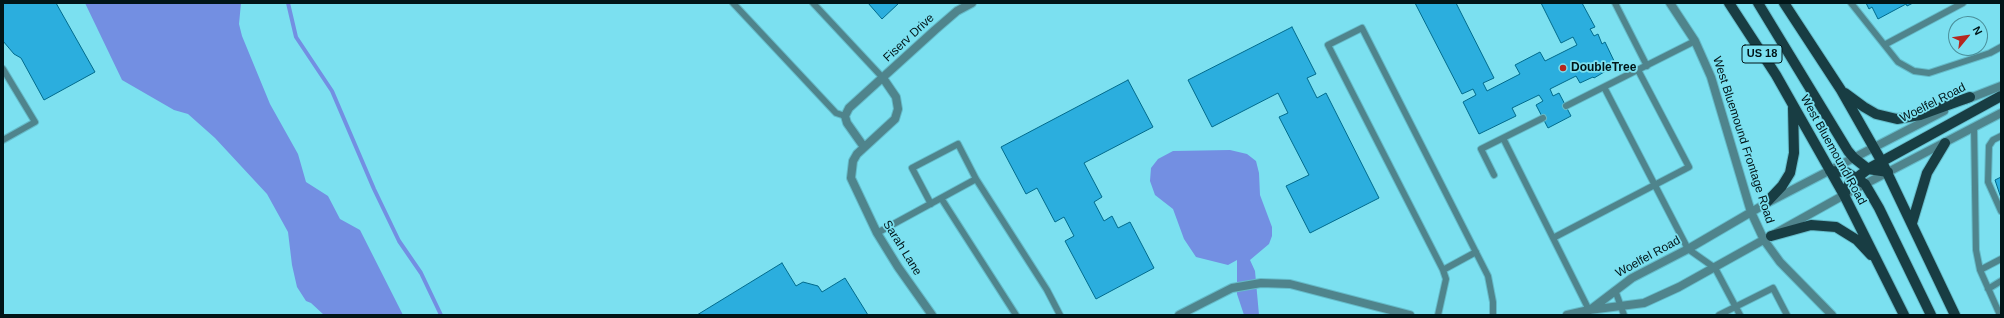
<!DOCTYPE html>
<html>
<head>
<meta charset="utf-8">
<style>
	body { margin:0 }
	#map { position:relative; width:2004px; height:318px; overflow:hidden; background:#7be0f0; font-family:Helvetica,sans-serif }
	canvas { display:block }
	.frame { position:absolute; inset:0; border:4px solid #011518; pointer-events:none }
	.north { position:absolute; left:1948px; top:16px; width:40px; height:40px; box-sizing:border-box; background:#7be0f0; border:1px solid #4a8f9a; border-radius:50%; rotate:61deg; font-size:11px; font-weight:700; line-height:16px; text-align:center; color:#011518 }
	.north::after { content:''; display:block; margin:auto; width:14px; height:18px; background:#b6271f; clip-path:polygon(50% 0,100% 100%,50% 72%,0 100%) }
</style>
</head>
<body>
<div id="map">
<canvas width="2004" height="318"></canvas>
<div class="frame"></div>
<div class="north">N</div>
</div>
<script>
const context = document.querySelector('canvas').getContext('2d');
context.lineJoin = 'round';
function fill(path, color) {
  context.fillStyle = color;
  context.fill(path, 'evenodd');
}
function poly(rows) {
  const path = new Path2D();
  for (const r of rows) {
    path.moveTo(r[0], r[1]);
    for (let i = 2; i < r.length; i += 2) path.lineTo(r[i], r[i + 1]);
  }
  return path;
}
function trace(path, color, width, dash) {
  context.strokeStyle = color;
  context.lineWidth = width;
  context.lineCap = dash ? 'butt' : 'round';
  context.setLineDash(dash || []);
  context.stroke(path);
}
function drawText(font, color, halo, rows, align = 'center') {
  context.font = font + ' Helvetica,sans-serif';
  context.lineWidth = 3.5;
  context.setLineDash([]);
  context.textBaseline = 'middle';
  context.strokeStyle = halo;
  context.fillStyle = color;
  for (const [text, x, y, turn = 0] of rows) {
    context.save();
    context.translate(x, y);
    context.rotate((+turn || 0) * Math.PI / 180);
    context.textAlign = isNaN(turn) ? turn : align;
    if (halo) context.strokeText(text, 0, 0);
    context.fillText(text, 0, 0);
    context.restore();
  }
}
fill(poly([
	[85,3,241,3,239,24,242,36,270,104,298,154,306,182,328,196,340,219,360,230,403,315,324,315,311,303,306,301,297,287,292,265,288,232,267,194,215,138,188,114,174,110,122,80],
	[1230,150,1247,154,1256,161,1259,173,1260,195,1272,227,1272,236,1269,244,1250,260,1255,271,1259,315,1244,315,1237,294,1237,260,1228,265,1196,257,1184,239,1173,209,1155,195,1150,181,1151,168,1158,159,1173,151]
]), '#738fe2');
trace(poly([
	[288,3,296,37,332,91,374,189,399,241,421,273,441,315]
]), '#738fe2', 4);
const building = poly([
	[3,3,56,3,95,72,44,100,21,58,14,54,3,41,3,3],
	[868,3,899,3,882,19,868,3],
	[1415,3,1456,3,1494,78,1483,83,1487,91,1520,74,1515,65,1540,52,1545,61,1577,45,1573,37,1561,43,1541,3,1582,3,1595,27,1590,29,1594,36,1598,34,1602,44,1605,42,1616,65,1594,78,1593,77,1580,83,1576,76,1550,89,1553,96,1559,93,1571,116,1548,128,1536,105,1543,101,1539,95,1512,108,1516,116,1479,134,1463,102,1476,95,1473,89,1462,94,1415,3],
	[1866,3,1913,3,1907,6,1906,4,1878,19,1872,7,1869,9,1866,3],
	[1292,27,1316,74,1307,78,1317,98,1326,93,1379,198,1310,233,1286,186,1309,175,1279,117,1288,113,1278,93,1212,127,1188,80,1292,27],
	[1128,80,1153,127,1084,163,1102,197,1094,202,1104,221,1112,216,1118,228,1130,222,1154,268,1096,299,1065,241,1074,236,1064,217,1055,222,1037,188,1026,194,1001,147,1128,80],
	[2001,177,2001,198,1995,180,2001,177],
	[782,263,796,286,803,282,818,286,822,292,845,278,868,315,697,315,782,263]
]);
fill(building, '#2baede');
trace(building, '#006a8c', 1);
const service = poly([
	[733,3,836,113,845,116],
	[813,3,883,78],
	[1615,3,1647,66],
	[1851,3,1898,62,1914,71,1929,73,1990,53,2001,47],
	[1886,44,1963,3],
	[3,69,35,122,3,140],
	[1604,87,1688,249,1715,268,1740,315],
	[1566,106,1695,41],
	[1974,127,1976,250,1980,270,2000,315],
	[2001,136,1993,140,1989,146,1988,182,2001,211],
	[1503,138,1589,310],
	[1494,175,1481,149,1543,118],
	[941,198,1016,315],
	[931,204,912,168,958,144,976,179,1047,290,1060,315],
	[877,233,976,179],
	[1553,238,1689,167,1638,70],
	[1443,270,1476,252],
	[1980,270,2001,259],
	[1988,289,2001,281],
	[1615,290,1624,315],
	[1438,315,1446,279,1443,270,1328,45,1362,28,1488,276,1493,302,1493,315],
	[1719,315,1773,288,1787,315]
]);
const minor = poly([
	[1670,3,1695,41,1711,77,1751,212,1764,240,1780,262,1832,315],
	[883,78,896,97,898,109,895,119,857,154,853,161,851,178,877,233,898,267,932,315],
	[1965,100,2001,86],
	[864,147,847,123,845,116,849,108,935,30,957,11,972,3],
	[1590,310,1632,278,1688,249,1765,204,1944,111],
	[1179,315,1232,288,1261,283,1290,284,1410,315],
	[1567,315,1589,310,1644,303,1679,287,1844,195,2001,113]
]);
const primary = poly([
	[1729,3,1776,75,1844,195,1904,315],
	[1758,3,1848,151,1854,158,1868,169,1888,172],
	[1784,3,1841,90,1882,162,1955,315],
	[1845,93,1864,107,1876,114,1897,119,1920,115,1970,97],
	[1830,171,1846,172,1865,184,1879,208,1931,315],
	[1844,195,1849,184,1868,169,2001,96],
	[1765,204,1782,186,1790,173,1794,153,1793,108],
	[1912,223,1927,173,1945,143],
	[1771,236,1811,225,1836,227,1857,240,1871,255]
]);
trace(service, '#65bbc9', 8);
trace(minor, '#65bbc9', 10);
trace(primary, '#65bbc9', 12);
trace(service, '#4f848c', 6);
trace(minor, '#4f848c', 8);
trace(primary, '#183d43', 10);
for (const [x, y, r, color] of [
	[1563,68,4,"#b6271f"]
]) {
  const dot = new Path2D();
  dot.arc(x, y, r, 0, 2 * Math.PI);
  context.fillStyle = color;
  context.fill(dot);
  trace(dot, '#7be0f0', 1.5);
}
for (const [x, y, w] of [
	[1762,54,40]
]) {
  const box = new Path2D();
  box.roundRect(x - w / 2, y - 9, w, 18, 3);
  context.fillStyle = '#7be0f0';
  context.fill(box);
  trace(box, '#011518', 1);
}
drawText('bold 11px', '#011518', null, [
	["US 18",1762,54]
]);
drawText('12px', '#011518', '#7be0f0', [
	["Fiserv Drive",909,38,-43],
	["Woelfel Road",1933,103,-27],
	["West Bluemound Frontage Road",1743,140,72],
	["West Bluemound Road",1833,150,61],
	["Sarah Lane",902,248,58],
	["Woelfel Road",1648,257,-29]
]);
drawText('bold 12px', '#011518', '#7be0f0', [
	["DoubleTree",1571,68]
], 'left');
</script>
</body>
</html>
